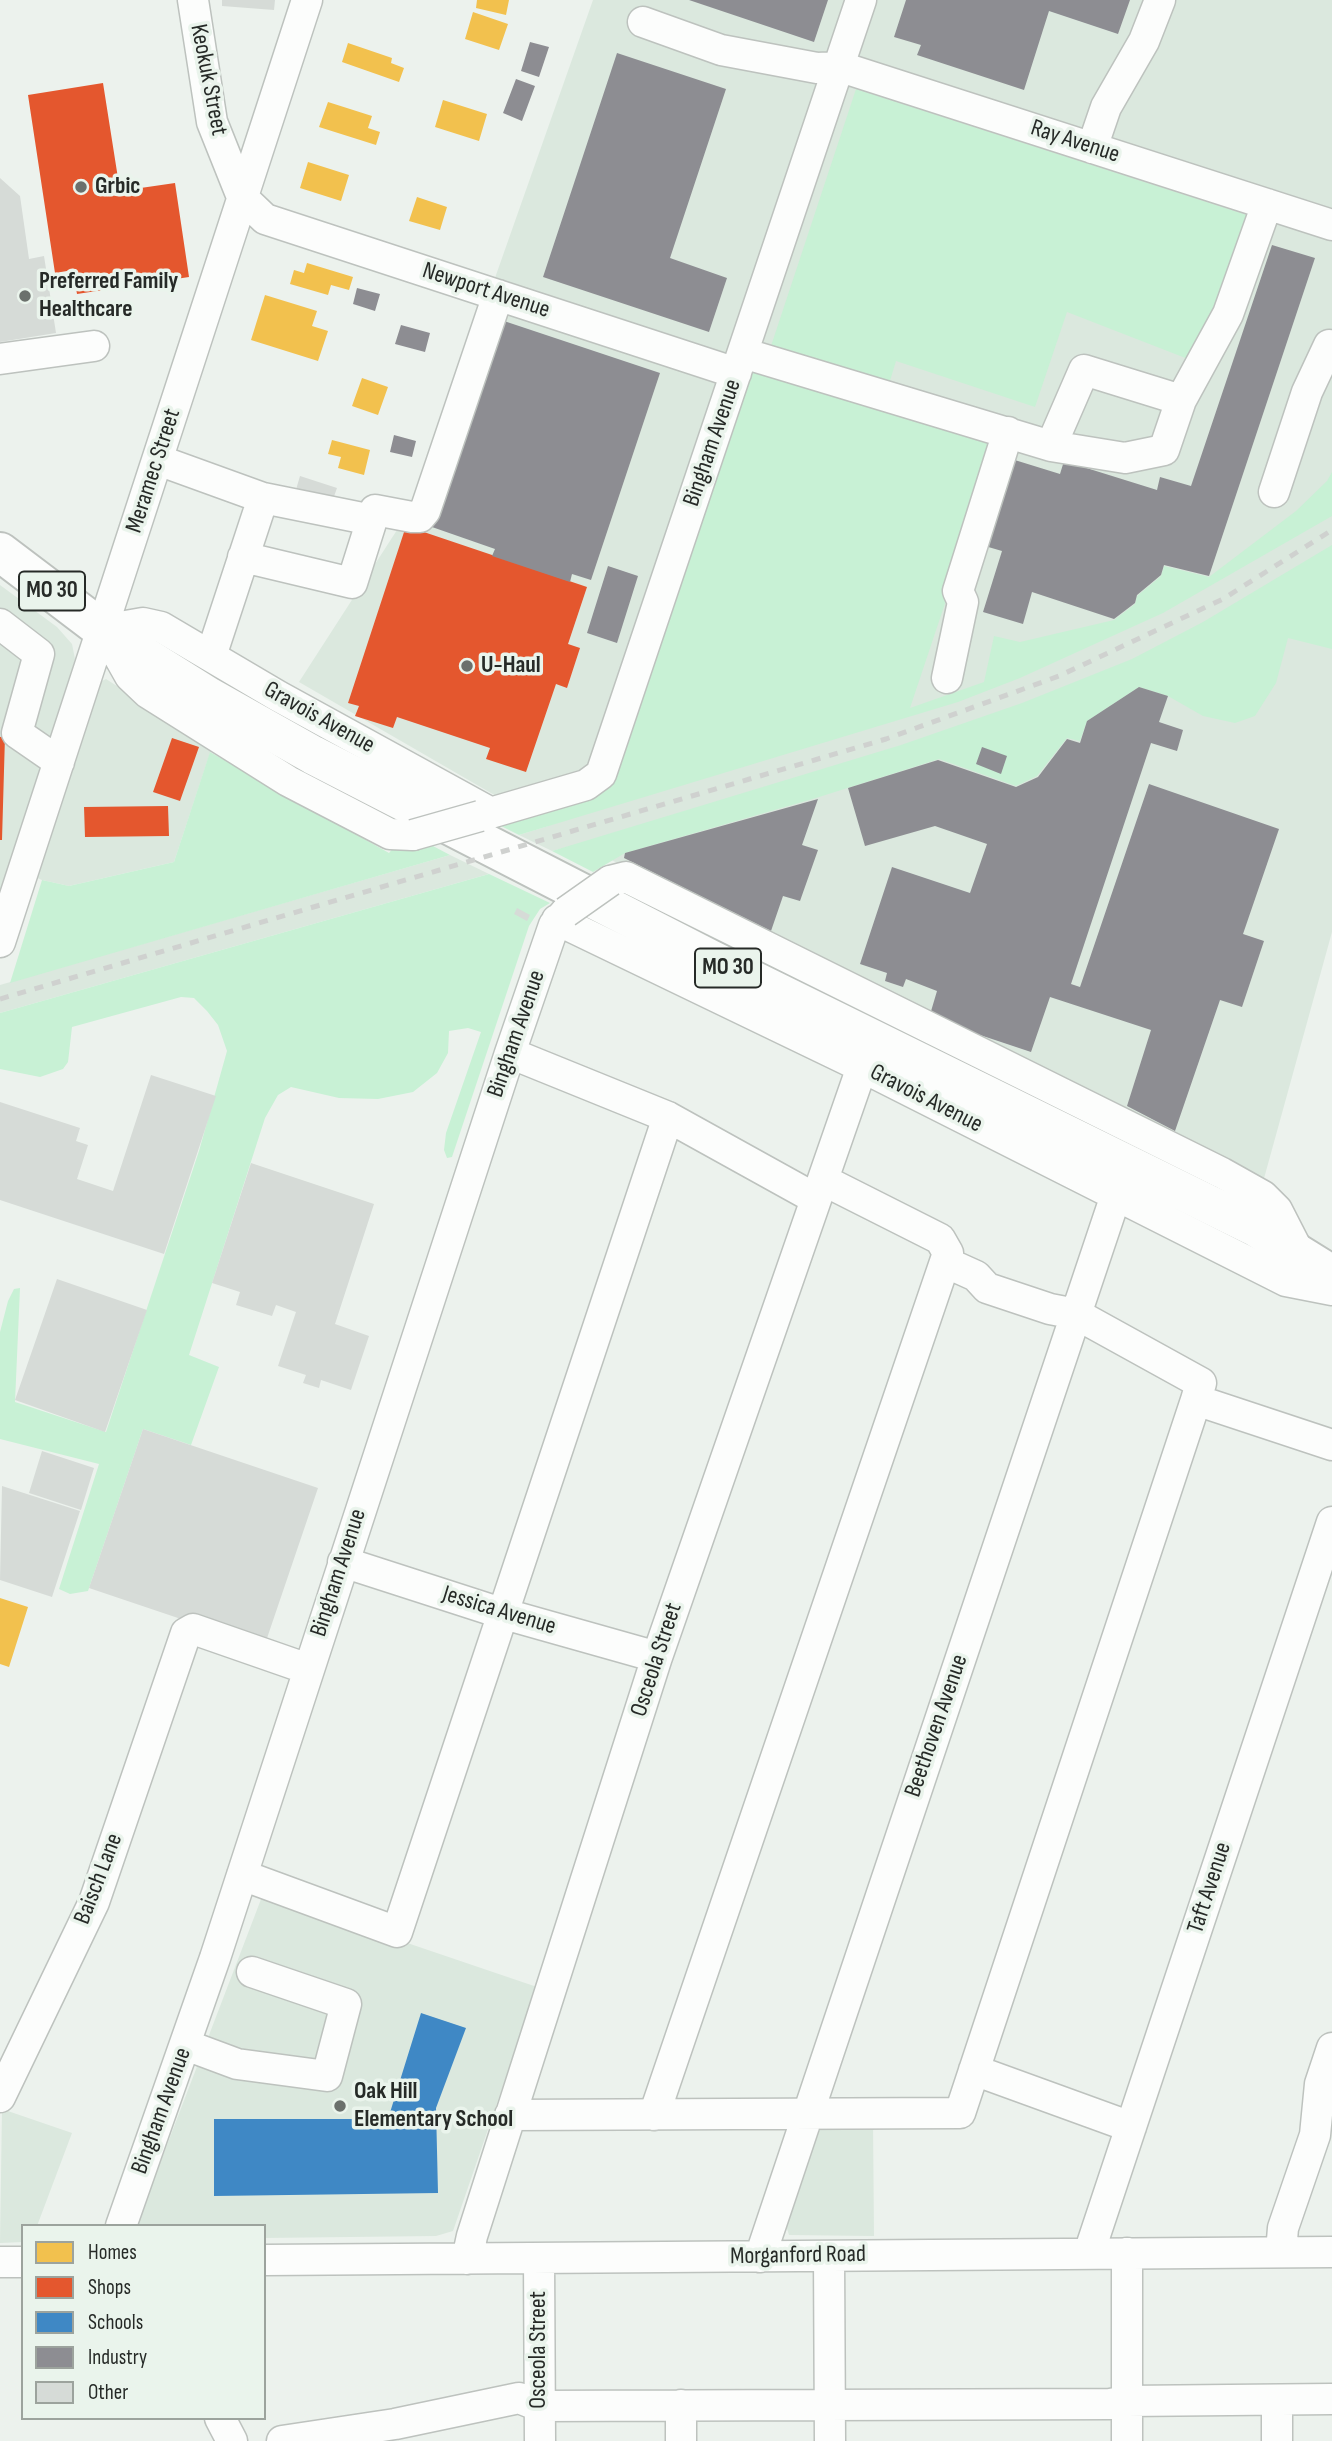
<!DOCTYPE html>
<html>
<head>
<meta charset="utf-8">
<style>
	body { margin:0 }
	#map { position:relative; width:1332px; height:2441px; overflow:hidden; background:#ecf2ed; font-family:"Sofia Sans Condensed",sans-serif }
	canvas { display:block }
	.legend { position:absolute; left:21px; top:2224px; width:245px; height:196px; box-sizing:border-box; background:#eaf4ec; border:2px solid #9ca39d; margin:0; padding:9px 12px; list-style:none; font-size:21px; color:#262a27 }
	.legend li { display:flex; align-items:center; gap:14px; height:35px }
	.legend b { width:35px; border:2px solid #9ca39d }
</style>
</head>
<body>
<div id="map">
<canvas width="1332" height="2441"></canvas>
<ul class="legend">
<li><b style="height:19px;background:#f2c14e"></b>Homes</li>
<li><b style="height:19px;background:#e4572e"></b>Shops</li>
<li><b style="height:19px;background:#3f88c5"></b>Schools</li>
<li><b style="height:19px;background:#8d8d92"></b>Industry</li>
<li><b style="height:19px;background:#d6dbd7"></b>Other</li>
</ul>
</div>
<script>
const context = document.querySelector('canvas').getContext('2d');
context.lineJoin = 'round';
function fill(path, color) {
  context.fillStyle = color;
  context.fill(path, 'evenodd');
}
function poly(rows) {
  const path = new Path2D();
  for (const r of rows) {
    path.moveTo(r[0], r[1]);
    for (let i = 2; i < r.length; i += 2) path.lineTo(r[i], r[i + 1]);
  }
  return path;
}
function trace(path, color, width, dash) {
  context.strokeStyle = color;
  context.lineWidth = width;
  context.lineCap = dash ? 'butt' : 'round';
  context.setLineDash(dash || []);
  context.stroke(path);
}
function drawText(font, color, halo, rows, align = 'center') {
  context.font = font + ' "Sofia Sans Condensed",sans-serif';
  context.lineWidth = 7;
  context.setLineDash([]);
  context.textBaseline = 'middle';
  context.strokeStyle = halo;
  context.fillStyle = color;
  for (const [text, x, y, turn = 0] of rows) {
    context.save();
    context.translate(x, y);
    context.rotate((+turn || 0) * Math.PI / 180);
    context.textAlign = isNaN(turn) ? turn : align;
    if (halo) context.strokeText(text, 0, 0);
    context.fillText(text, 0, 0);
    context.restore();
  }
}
fill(poly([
	[593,0,1332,0,1332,932,1263,1182,579,844,552,851,519,835,548,826,299,682,417,499],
	[0,585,57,627,72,644,75,659,0,903],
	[106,679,212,747,174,862,69,886,42,880,35,877,98,683],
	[450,855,489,874,0,1013,0,985],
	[263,1894,537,1987,453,2231,436,2236,264,2238,264,2226,136,2226],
	[2,2109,72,2133,37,2226,23,2226,23,2242,0,2243],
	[873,2121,874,2236,789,2235,785,2222,819,2122]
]), '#dbe8de');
fill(poly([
	[856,89,1253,217,1222,316,1188,359,1067,312,1035,407,896,361,889,384,770,349],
	[757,370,992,438,997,448,910,708,984,682,994,636,1020,642,1114,620,1135,604,1137,596,1161,576,1164,566,1209,577,1296,511,1327,481,1332,472,1332,516,1163,613,1020,678,958,702,519,835,501,826,596,796,612,783,619,770,751,373],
	[1332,545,1332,649,1288,638,1276,683,1255,716,1235,723,1203,716,1168,696,1139,687,1087,721,1080,741,1067,738,1037,776,1016,786,939,759,816,798,625,853,593,872,552,851,901,745,1022,703,1132,659,1203,622],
	[210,752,389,853,394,847,406,849,433,846,450,855,10,983,42,880,69,886,174,862],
	[489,874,550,903,540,909,529,926,452,1157,447,1158,444,1150,446,1133,481,1032,468,1028,449,1031,448,1053,437,1073,413,1092,378,1099,339,1098,291,1087,278,1095,265,1118,189,1355,219,1367,191,1445,143,1429,88,1591,70,1594,59,1589,99,1464,0,1439,0,1332,8,1301,14,1289,20,1288,15,1402,106,1432,199,1151,227,1051,218,1025,207,1011,194,998,181,997,72,1027,68,1062,63,1069,40,1077,0,1069,0,1013]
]), '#c8f1d5');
fill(poly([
	[477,0,509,0,506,15,476,8],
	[473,12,508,24,499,50,465,39],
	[348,43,392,58,391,63,404,68,399,82,342,62],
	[443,100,487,114,479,141,435,127],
	[328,102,372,116,368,128,380,132,376,145,319,127],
	[308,162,349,175,341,201,300,188],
	[417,197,447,207,440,230,409,221],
	[307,263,353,277,349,290,331,285,328,295,290,284,294,270,304,273],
	[265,295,317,311,312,326,328,331,318,361,251,340],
	[362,378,388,387,378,415,352,406],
	[332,440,370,450,364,475,338,468,341,457,328,454],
	[0,1598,28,1607,9,1667,0,1664]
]), '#f2c14e');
fill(poly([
	[103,83,120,191,175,183,189,277,77,294,73,270,55,273,28,95],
	[406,526,587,587,568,644,580,648,567,688,556,684,526,772,486,759,490,748,397,717,393,728,355,716,359,706,348,703],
	[5,736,2,840,0,840,0,737],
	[172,738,199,747,180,801,153,792],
	[168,806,169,836,85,837,84,807]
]), '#e4572e');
fill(poly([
	[421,2013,466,2028,436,2108,438,2193,214,2196,214,2119,388,2119]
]), '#3f88c5');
fill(poly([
	[689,0,828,0,814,42],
	[906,0,1130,0,1118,34,1049,11,1024,90,917,55,921,45,894,37],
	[530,42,549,47,539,77,521,71],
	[617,53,726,89,670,258,727,278,709,332,543,277],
	[516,79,535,86,522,121,503,113],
	[1272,245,1315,258,1209,576,1164,565,1161,575,1137,595,1135,603,1114,619,1032,592,1023,624,983,612,1002,551,978,544,1005,457,1060,474,1064,461,1157,490,1160,477,1191,486],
	[357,288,380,294,375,311,353,304],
	[501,320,660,373,591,580,572,574,570,582,492,556,495,549,432,527],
	[401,325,430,333,425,352,395,344],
	[394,435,416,441,412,457,390,452],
	[608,566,638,576,617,643,587,633],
	[1139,687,1168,696,1159,722,1183,730,1177,751,1151,743,1071,984,1080,987,1149,784,1279,829,1243,934,1264,941,1242,1007,1220,1000,1175,1131,1127,1106,1151,1030,1050,997,1031,1052,929,1018,937,991,906,979,903,987,885,981,887,973,860,964,892,867,970,893,987,844,935,826,865,846,848,788,938,760,1016,787,1038,777,1067,739,1080,743,1087,721],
	[982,747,1007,756,1001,774,976,764],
	[818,799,802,845,818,850,800,901,783,896,771,931,624,858,625,853]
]), '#8d8d92');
fill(poly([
	[222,0,275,0,274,10,222,6],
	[0,178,20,196,29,259,44,256,56,333,0,342],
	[300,476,337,488,331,505,295,493],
	[517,908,530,915,527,921,514,914],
	[151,1075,216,1096,164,1254,0,1200,0,1102,80,1128,76,1141,88,1145,77,1179,113,1191],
	[251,1163,374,1204,335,1324,369,1336,351,1390,321,1380,319,1388,303,1383,306,1375,278,1366,296,1312,276,1305,272,1316,236,1305,240,1292,212,1283],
	[57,1279,147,1310,105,1432,15,1400],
	[143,1429,318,1488,264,1647,89,1588],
	[42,1451,94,1468,81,1510,29,1493],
	[2,1486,80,1511,52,1597,0,1580]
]), '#d6dbd7');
const minor = poly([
	[193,0,212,122,242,197,265,219,736,373],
	[643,22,721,50,817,68,841,67,1332,225],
	[1092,148,1106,107,1144,41,1160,0],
	[743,353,1051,446],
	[0,359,94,346],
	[1181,400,1164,450,1125,458,1051,446,1084,370,1181,400,1228,314,1267,204],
	[158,460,263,498,211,656],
	[1274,492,1307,392,1329,345],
	[263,498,372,520],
	[243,557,352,583,375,510,412,517,420,517,425,511,498,295],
	[0,624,39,654,17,733,59,762],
	[103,630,143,623,161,627,278,696,491,813],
	[104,630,130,676,148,693,288,781,390,834,413,835],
	[947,678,963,602,958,591,1008,432],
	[480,816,586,785,601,774,861,0],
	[610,881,626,877,1222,1173,1263,1196,1277,1210,1299,1253],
	[557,920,862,1067,1286,1281,1332,1290],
	[0,942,307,0],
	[510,1053,668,1117,816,1199],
	[945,1262,976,1276,987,1288,1050,1309,1076,1314,1201,1383,1196,1400],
	[343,1562,501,1613,657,1657],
	[242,1875,397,1932,668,1117],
	[186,2045,237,2064,327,2076,346,2004,252,1972],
	[974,2070,1131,2127],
	[0,2097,94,1902,186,1633,193,1629,308,1669],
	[510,2115,960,2113,1196,1400,1332,1445],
	[654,2115,948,1253,940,1239,823,1180],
	[121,2226,215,1958,510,1053,554,925,566,912],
	[1281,2252,1283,2228,1315,2135,1320,2084,1332,2048],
	[1089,2253,1332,1522],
	[1127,2253,1127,2441],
	[829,2256,830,2441],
	[760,2257,1116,1195],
	[539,2258,540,2441],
	[467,2259,472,2236,657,1657,862,1067],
	[264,2260,1332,2252],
	[0,2262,23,2262],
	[1277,2400,1277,2441],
	[681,2405,681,2441],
	[220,2418,232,2441],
	[282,2441,395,2424,519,2398,539,2406,1110,2404,1127,2401,1332,2399]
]);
const major = poly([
	[0,552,103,630,208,696,313,755,710,959,1255,1227,1332,1275]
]);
trace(minor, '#bdc2be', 33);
trace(major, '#bdc2be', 42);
trace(minor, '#fcfdfc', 30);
trace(major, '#fcfdfc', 38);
trace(poly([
	[0,999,886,739,1059,676,1223,599,1332,530]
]), '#cfd1cf', 5, [9, 9]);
const minorBridge = poly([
	[413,835,480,816],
	[566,912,610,881]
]);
trace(minorBridge, '#bdc2be', 33, []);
trace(minorBridge, '#fcfdfc', 30);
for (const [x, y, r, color] of [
	[81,187,7,"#6b706c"],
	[25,296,7,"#6b706c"],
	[467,666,7,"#6b706c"],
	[340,2106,7,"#6b706c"]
]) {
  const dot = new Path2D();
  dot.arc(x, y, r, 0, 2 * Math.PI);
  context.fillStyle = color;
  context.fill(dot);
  trace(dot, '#eaf4ec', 2.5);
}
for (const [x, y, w] of [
	[52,591,66],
	[728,968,66]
]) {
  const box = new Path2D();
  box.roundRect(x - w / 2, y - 19.5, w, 39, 5);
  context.fillStyle = '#eaf4ec';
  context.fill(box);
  trace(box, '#262a27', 2);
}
drawText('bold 23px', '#262a27', null, [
	["MO 30",52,591],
	["MO 30",728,968]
]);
drawText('24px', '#262a27', '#eaf4ec', [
	["Keokuk Street",208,80,79],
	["Ray Avenue",1075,142,18],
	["Newport Avenue",486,291,18],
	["Bingham Avenue",713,443,-71],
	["Meramec Street",154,471,-72],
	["Gravois Avenue",319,718,29],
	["Bingham Avenue",517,1034,-71],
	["Gravois Avenue",926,1099,27],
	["Bingham Avenue",339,1573,-72],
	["Jessica Avenue",499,1611,17],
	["Osceola Street",657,1660,-72],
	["Beethoven Avenue",937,1726,-71],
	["Baisch Lane",99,1879,-69],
	["Taft Avenue",1210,1888,-72],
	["Bingham Avenue",162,2111,-70],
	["Morganford Road",798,2256,-1],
	["Osceola Street",539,2350,-90]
]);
drawText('bold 24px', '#262a27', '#eaf4ec', [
	["Grbic",95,187],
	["Preferred Family",39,282],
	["Healthcare",39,310],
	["U-Haul",481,666],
	["Oak Hill",354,2092],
	["Elementary School",354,2120]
], 'left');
</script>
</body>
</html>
